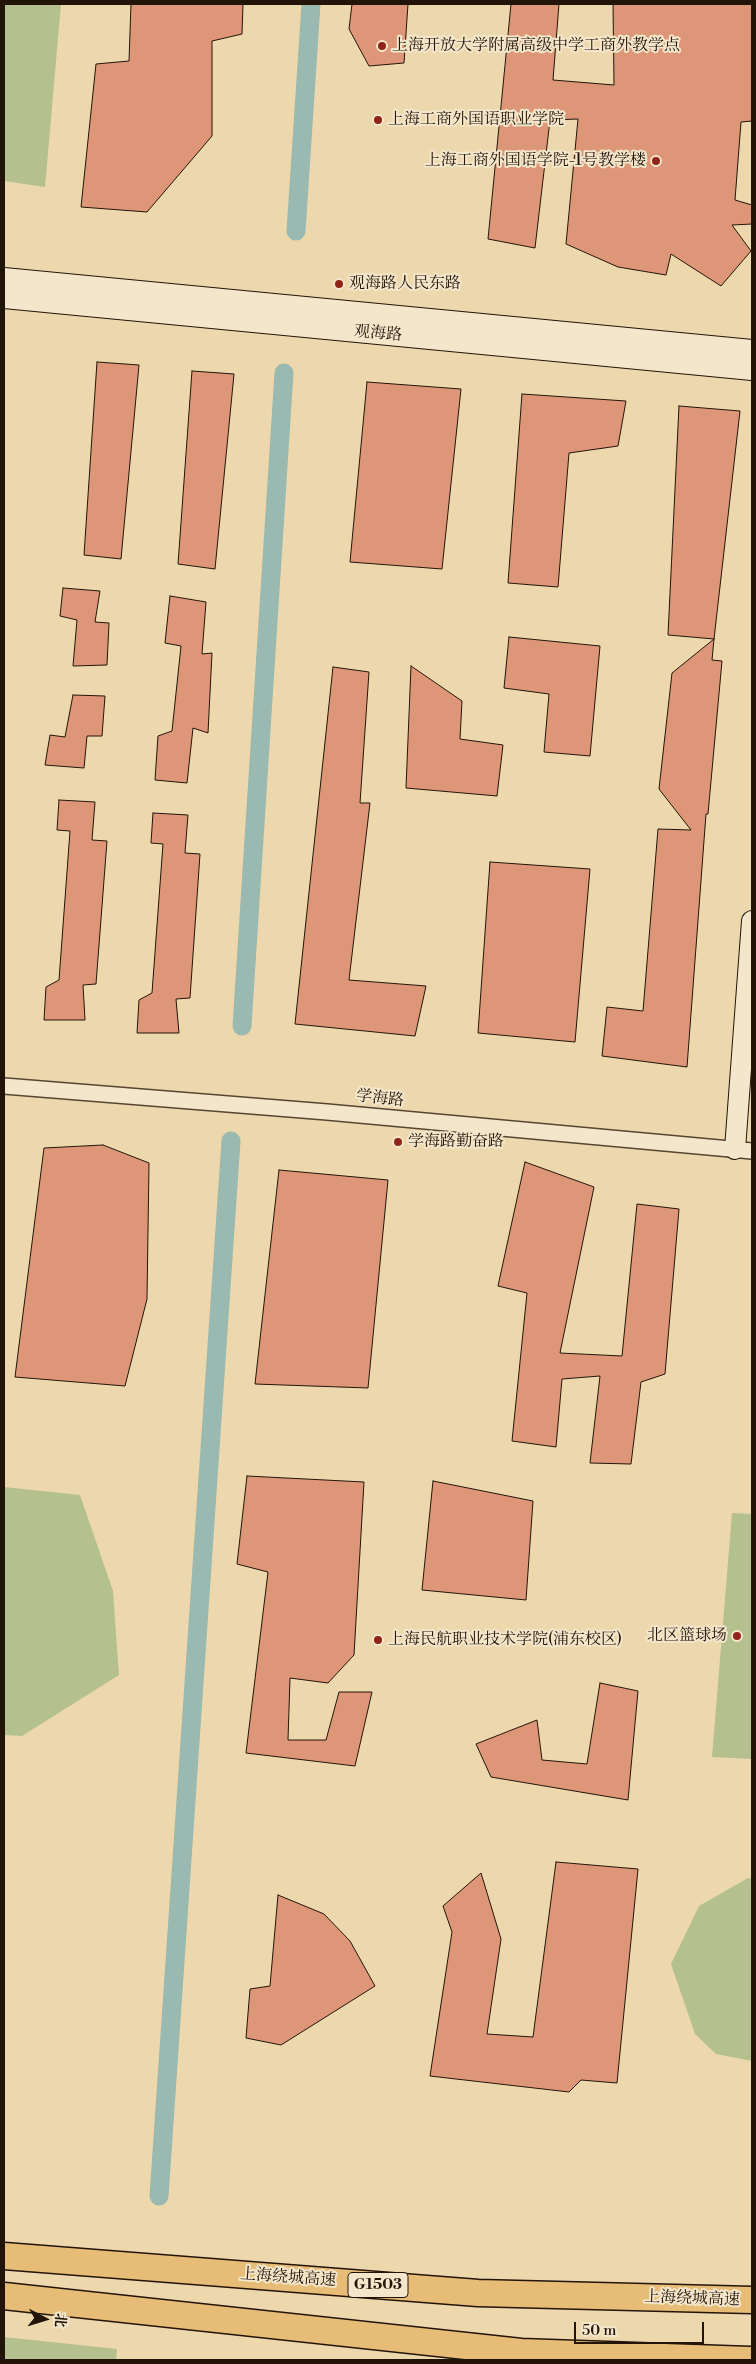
<!DOCTYPE html>
<html>
<head>
<meta charset="utf-8">
<style>
	body { margin:0 }
	#map { position:relative; width:756px; height:2364px; overflow:hidden; background:#edd8ad; font-family:"Libre Bodoni","Noto Serif SC",serif }
	canvas { display:block }
	.frame { position:absolute; inset:0; border:5px solid #231409; pointer-events:none }
	.north { position:absolute; left:20px; top:2294px; width:50px; height:50px; -webkit-text-stroke:4px #f3e6ca; paint-order:stroke; rotate:95deg; font-size:14px; font-weight:700; line-height:20px; text-align:center; color:#231409 }
	.north::after { content:''; display:block; margin:auto; width:18px; height:22px; background:#231409; clip-path:polygon(50% 0,100% 100%,50% 72%,0 100%) }
	.scale { position:absolute; left:574px; top:2322px; width:130px; height:22px; box-sizing:border-box; border:2px solid #231409; border-top:0; padding-left:6px; font-size:15px; line-height:18px; white-space:nowrap; color:#231409; -webkit-text-stroke:4px #f3e6ca; paint-order:stroke }
</style>
</head>
<body>
<div id="map">
<canvas width="756" height="2364"></canvas>
<div class="frame"></div>
<div class="north">北</div>
<div class="scale">50 m</div>
</div>
<script>
const context = document.querySelector('canvas').getContext('2d');
context.lineJoin = 'round';
function fill(path, color) {
  context.fillStyle = color;
  context.fill(path, 'evenodd');
}
function poly(rows) {
  const path = new Path2D();
  for (const r of rows) {
    path.moveTo(r[0], r[1]);
    for (let i = 2; i < r.length; i += 2) path.lineTo(r[i], r[i + 1]);
  }
  return path;
}
function trace(path, color, width, dash) {
  context.strokeStyle = color;
  context.lineWidth = width;
  context.lineCap = dash ? 'butt' : 'round';
  context.setLineDash(dash || []);
  context.stroke(path);
}
function drawText(font, color, halo, rows, align = 'center') {
  context.font = font + ' "Libre Bodoni","Noto Serif SC",serif';
  context.lineWidth = 4;
  context.setLineDash([]);
  context.textBaseline = 'middle';
  context.strokeStyle = halo;
  context.fillStyle = color;
  for (const [text, x, y, turn = 0] of rows) {
    context.save();
    context.translate(x, y);
    context.rotate((+turn || 0) * Math.PI / 180);
    context.textAlign = isNaN(turn) ? turn : align;
    if (halo) context.strokeText(text, 0, 0);
    context.fillText(text, 0, 0);
    context.restore();
  }
}
fill(poly([
	[4,4,61,4,45,187,4,181],
	[4,1487,80,1495,113,1591,119,1675,22,1736,4,1735],
	[732,1513,752,1514,752,1759,712,1757],
	[748,1878,752,1879,752,2061,716,2054,695,2034,671,1964,699,1906],
	[4,2337,117,2349,116,2360,4,2360]
]), '#b4c08d');
trace(poly([
	[296,231,311,4],
	[242,1026,284,373],
	[159,2196,231,1141]
]), '#9ab9b1', 19);
const building = poly([
	[131,4,243,4,242,34,212,41,212,136,147,212,81,207,96,64,129,61,131,4],
	[352,4,408,4,404,63,369,66,349,29,352,4],
	[511,4,559,4,553,80,614,85,613,4,752,4,752,121,741,122,735,200,752,205,752,224,732,225,751,251,721,286,671,254,666,275,618,267,566,244,578,119,550,120,535,248,488,239,511,4],
	[97,362,139,365,121,559,84,555,97,362],
	[192,371,234,374,215,569,178,564,192,371],
	[367,382,461,389,442,569,350,562,367,382],
	[522,394,626,401,618,446,569,453,558,587,508,583,522,394],
	[679,406,740,411,714,639,668,635,679,406],
	[63,588,100,591,95,622,109,623,107,665,73,666,77,620,60,616,63,588],
	[170,596,206,602,202,654,212,653,208,733,193,728,187,783,155,780,158,736,172,731,181,646,165,643,170,596],
	[509,637,600,646,590,756,544,752,549,694,504,688,509,637],
	[714,639,712,660,722,661,708,814,706,814,687,1067,602,1056,607,1007,643,1011,658,829,691,830,659,789,672,673,714,639],
	[411,666,462,701,460,739,503,745,497,796,406,788,411,666],
	[333,667,369,672,360,803,370,803,349,980,426,986,415,1036,295,1024,333,667],
	[73,695,105,696,102,736,87,736,84,768,45,765,50,735,65,737,73,695],
	[59,800,95,802,92,840,107,841,96,984,83,985,85,1020,44,1020,46,987,59,980,70,831,57,830,59,800],
	[153,813,188,815,185,853,200,854,190,998,176,999,179,1033,137,1033,139,1000,152,993,163,844,151,843,153,813],
	[490,862,590,869,575,1042,478,1033,490,862],
	[103,1145,149,1163,147,1299,125,1386,15,1377,44,1148,103,1145],
	[525,1162,594,1187,560,1353,622,1356,637,1204,679,1209,665,1374,641,1382,631,1464,590,1463,600,1376,562,1379,556,1447,512,1441,527,1293,498,1286,525,1162],
	[279,1170,388,1180,368,1388,255,1384,279,1170],
	[247,1476,364,1482,354,1655,328,1683,290,1678,288,1740,326,1740,339,1692,372,1692,355,1766,246,1753,268,1572,237,1564,247,1476],
	[433,1481,533,1501,526,1600,422,1590,433,1481],
	[600,1683,638,1691,628,1800,491,1777,476,1744,537,1720,542,1760,587,1764,600,1683],
	[556,1862,638,1869,617,2083,581,2080,569,2092,430,2076,452,1932,443,1906,481,1873,501,1939,487,2034,533,2037,556,1862],
	[278,1895,324,1914,350,1941,375,1986,281,2045,246,2038,250,1989,270,1986,278,1895]
]);
fill(building, '#dd9778');
trace(building, '#231409', 1);
const street = poly([
	[4,1086,327,1112,752,1151]
]);
const secondary = poly([
	[4,278,752,350],
	[4,298,752,370],
	[735,1149,752,921]
]);
const highway = poly([
	[4,2256,478,2293,752,2300],
	[4,2296,521,2352,750,2360]
]);
trace(street, '#564532', 18);
trace(secondary, '#231409', 22);
trace(highway, '#231409', 29);
trace(street, '#f3e6ca', 15);
trace(secondary, '#f3e6ca', 20);
trace(highway, '#e6bc76', 26);
for (const [x, y, r, color] of [
	[382,46,5,"#8f2418"],
	[378,120,5,"#8f2418"],
	[656,161,5,"#8f2418"],
	[339,284,5,"#8f2418"],
	[398,1142,5,"#8f2418"],
	[737,1636,5,"#8f2418"],
	[378,1640,5,"#8f2418"]
]) {
  const dot = new Path2D();
  dot.arc(x, y, r, 0, 2 * Math.PI);
  context.fillStyle = color;
  context.fill(dot);
  trace(dot, '#f3e6ca', 2);
}
for (const [x, y, w] of [
	[378,2285,60]
]) {
  const box = new Path2D();
  box.roundRect(x - w / 2, y - 12.5, w, 25, 4);
  context.fillStyle = '#f3e6ca';
  context.fill(box);
  trace(box, '#231409', 1);
}
drawText('bold 15px', '#231409', null, [
	["G1503",378,2285]
]);
drawText('16px', '#231409', '#f3e6ca', [
	["上海开放大学附属高级中学工商外教学点",392,46],
	["上海工商外国语职业学院",388,120],
	["上海工商外国语学院-1号教学楼",646,161,"right"],
	["观海路人民东路",349,284],
	["学海路勤奋路",408,1142],
	["北区篮球场",727,1636,"right"],
	["上海民航职业技术学院(浦东校区)",388,1640]
], 'left');
drawText('16px', '#231409', '#f3e6ca', [
	["观海路",378,334,5],
	["学海路",380,1099,6],
	["上海绕城高速",288,2278,4],
	["上海绕城高速",692,2299,2]
]);
</script>
</body>
</html>
